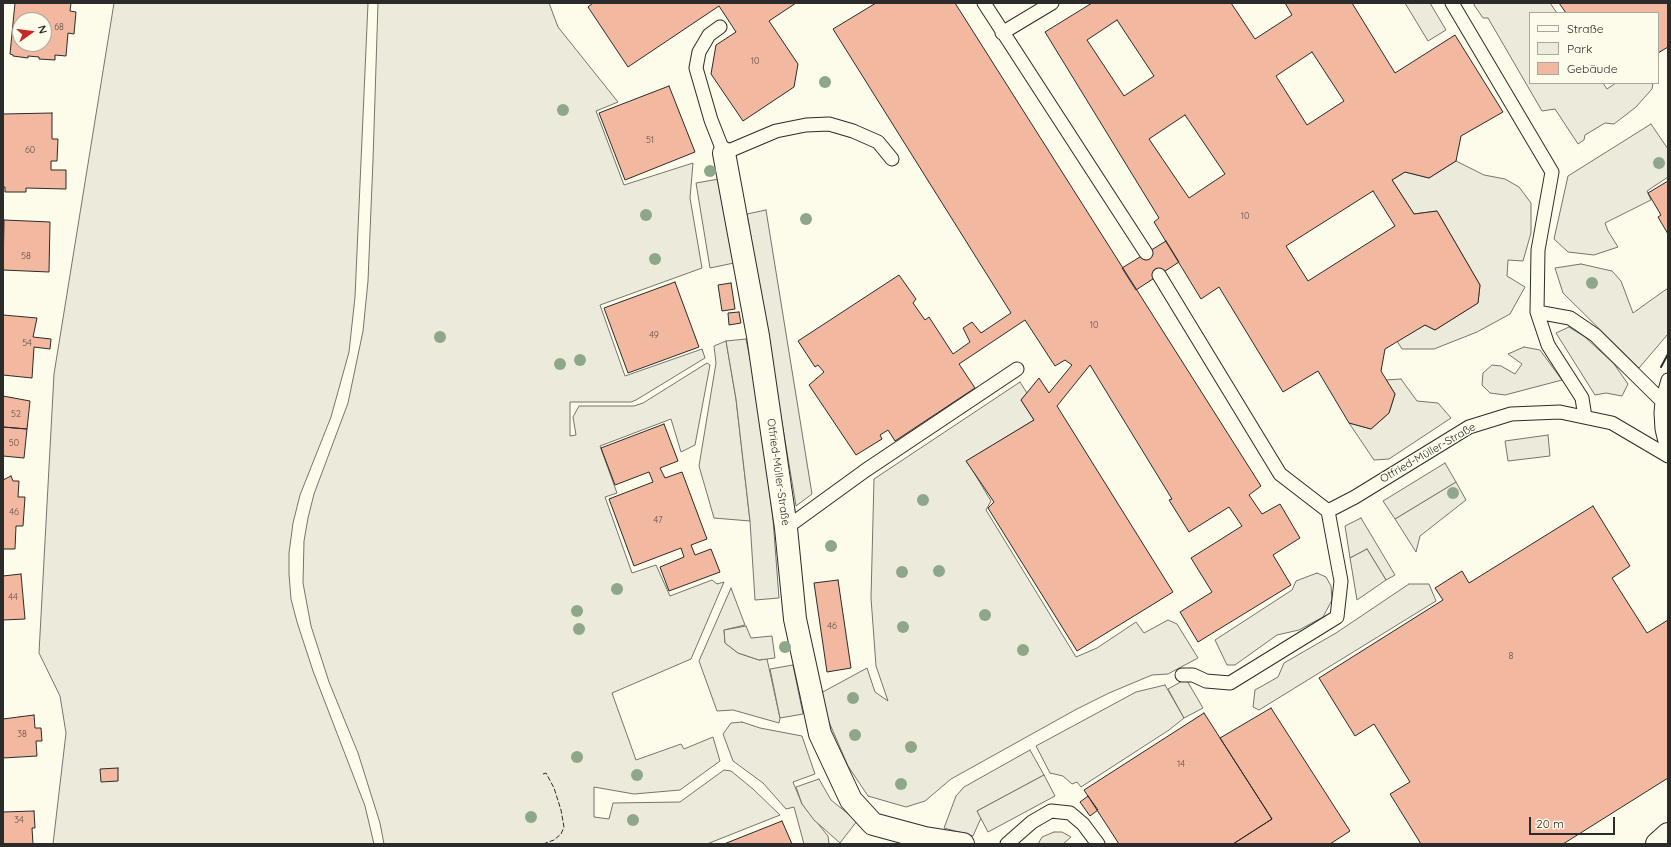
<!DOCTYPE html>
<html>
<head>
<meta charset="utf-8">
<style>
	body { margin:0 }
	#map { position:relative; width:1671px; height:847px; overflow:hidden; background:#fdfbea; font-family:Quicksand,sans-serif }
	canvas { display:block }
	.frame { position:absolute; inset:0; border:4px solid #2b2b2b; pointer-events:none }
	.legend { position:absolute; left:1529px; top:12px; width:130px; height:72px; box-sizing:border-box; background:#fdfbea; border:1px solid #a9a89e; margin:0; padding:5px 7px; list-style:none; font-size:12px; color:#2b2b2b }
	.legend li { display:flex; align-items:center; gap:8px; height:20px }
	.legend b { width:20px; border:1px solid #a9a89e }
	.north { position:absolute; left:12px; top:12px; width:40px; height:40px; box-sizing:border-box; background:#fdfbea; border:1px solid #a9a89e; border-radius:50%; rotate:76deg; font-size:11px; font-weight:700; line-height:16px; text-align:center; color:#2b2b2b }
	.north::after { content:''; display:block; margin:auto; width:14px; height:18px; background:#c62828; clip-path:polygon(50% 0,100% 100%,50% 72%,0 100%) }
	.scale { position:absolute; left:1529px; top:817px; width:86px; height:18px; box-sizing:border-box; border:2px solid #2b2b2b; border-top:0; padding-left:5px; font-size:12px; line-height:14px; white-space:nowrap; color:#2b2b2b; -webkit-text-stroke:3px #fdfbea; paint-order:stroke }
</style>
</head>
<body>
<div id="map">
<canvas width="1671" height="847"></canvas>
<div class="frame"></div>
<ul class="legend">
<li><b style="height:5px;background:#fdfbea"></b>Straße</li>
<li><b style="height:11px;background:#ecebdb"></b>Park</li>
<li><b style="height:11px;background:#f2b8a0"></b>Gebäude</li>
</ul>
<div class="north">N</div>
<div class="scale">20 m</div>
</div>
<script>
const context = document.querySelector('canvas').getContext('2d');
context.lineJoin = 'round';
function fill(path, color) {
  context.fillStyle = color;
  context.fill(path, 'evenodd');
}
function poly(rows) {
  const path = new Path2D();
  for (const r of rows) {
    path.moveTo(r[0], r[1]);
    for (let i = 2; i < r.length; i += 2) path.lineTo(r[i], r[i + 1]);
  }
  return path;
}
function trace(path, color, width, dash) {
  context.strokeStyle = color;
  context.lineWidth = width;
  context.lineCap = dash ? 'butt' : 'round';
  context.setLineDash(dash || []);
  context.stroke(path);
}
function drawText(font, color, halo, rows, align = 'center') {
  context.font = font + ' Quicksand,sans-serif';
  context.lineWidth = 3;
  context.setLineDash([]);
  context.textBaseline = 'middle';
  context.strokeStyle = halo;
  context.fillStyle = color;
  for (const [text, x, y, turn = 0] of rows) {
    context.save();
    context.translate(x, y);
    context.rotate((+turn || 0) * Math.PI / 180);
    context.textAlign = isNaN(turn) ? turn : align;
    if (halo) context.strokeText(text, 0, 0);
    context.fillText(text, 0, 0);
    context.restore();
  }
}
const green = poly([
	[114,3,368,3,355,297,349,352,331,417,300,495,293,523,289,553,289,574,291,599,297,622,313,671,365,806,374,844,53,844,66,733,60,696,39,653,54,374,114,3],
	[378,3,549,3,558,27,618,102,596,111,624,185,693,163,690,198,702,268,600,305,625,376,702,349,705,358,636,400,631,402,570,402,570,436,576,435,573,417,579,406,634,406,643,403,707,363,710,365,695,445,681,452,671,419,600,446,617,493,605,497,632,573,656,565,670,596,712,580,717,584,724,582,691,659,612,693,636,760,681,744,684,749,713,737,720,761,680,790,634,794,594,787,594,817,609,819,613,803,680,802,724,770,731,771,753,789,780,815,707,844,384,844,380,823,358,753,329,682,311,626,303,583,304,541,308,518,314,494,348,403,363,331,368,281,373,160,378,3],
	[1475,3,1550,3,1557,13,1530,13,1530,83,1603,83,1607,89,1616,83,1653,83,1652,89,1636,107,1614,124,1605,123,1585,135,1584,140,1578,144,1555,109,1542,111,1488,18,1483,18,1474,5,1475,3],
	[1651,124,1668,149,1668,177,1647,191,1651,200,1605,223,1608,231,1618,247,1594,255,1568,252,1554,239,1568,176,1651,124],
	[1456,161,1484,175,1505,179,1519,187,1531,203,1531,233,1523,261,1508,260,1507,276,1525,287,1510,314,1477,332,1434,349,1402,349,1397,341,1425,325,1435,330,1478,303,1480,285,1437,211,1414,214,1392,180,1405,172,1429,178,1456,161],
	[1581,264,1612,271,1621,281,1633,313,1668,288,1668,334,1639,368,1563,293,1555,268,1581,264],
	[1569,327,1585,337,1614,364,1628,384,1622,396,1606,393,1595,395,1556,333,1569,327],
	[726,341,736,399,750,521,714,518,699,466,716,363,714,346,726,341],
	[1524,347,1540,350,1562,380,1505,395,1490,393,1482,385,1483,373,1492,365,1501,366,1515,374,1522,364,1508,354,1524,347],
	[1401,379,1417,401,1438,403,1451,418,1389,459,1374,460,1349,423,1371,429,1389,413,1395,394,1386,380,1401,379],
	[1020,382,1027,393,1021,400,1034,420,967,461,991,501,986,510,1076,657,1097,648,1136,622,1144,633,1168,620,1177,624,1198,658,1168,674,1152,675,1109,693,1075,710,951,779,925,801,906,807,868,796,848,766,826,715,821,693,867,668,875,692,888,701,876,666,871,598,874,479,1020,382],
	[1456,482,1466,500,1420,536,1416,552,1395,519,1456,482],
	[1361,518,1395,575,1386,580,1367,549,1350,558,1345,526,1361,518],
	[1317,573,1326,577,1331,586,1332,600,1323,617,1299,630,1277,635,1235,665,1227,665,1215,640,1292,590,1296,581,1317,573],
	[1409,584,1429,584,1436,601,1259,710,1253,707,1255,690,1278,677,1284,663,1336,633,1409,584],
	[731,588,745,625,724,630,725,643,738,653,759,660,767,659,780,718,779,723,733,710,717,711,699,661,731,588],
	[1165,685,1184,718,1169,730,1081,787,1077,782,1072,784,1063,776,1050,773,1036,746,1136,692,1165,685],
	[742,722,760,728,802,736,815,774,793,782,802,804,828,836,829,844,804,844,794,807,786,809,763,783,733,761,723,734,731,723,742,722],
	[1030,750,1044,775,977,811,981,818,973,836,944,828,956,796,964,787,1030,750],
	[1054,832,1062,832,1071,837,1063,844,1038,844,1042,837,1054,832]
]);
fill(green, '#ecebdb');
trace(green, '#74746e', 1);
const parking = poly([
	[1405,3,1430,3,1446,30,1428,41,1405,3],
	[719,179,734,263,710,268,696,183,719,179],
	[766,210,812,494,796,506,747,214,766,210],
	[746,339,757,393,773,519,779,598,755,600,750,521,736,399,726,341,746,339],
	[1548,435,1550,456,1508,461,1505,441,1548,435],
	[1445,463,1456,482,1395,519,1383,501,1445,463],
	[1367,549,1386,580,1357,600,1350,558,1367,549],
	[746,626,751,638,772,636,775,658,759,660,738,653,725,643,724,630,746,626],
	[793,665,803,714,780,718,770,669,793,665],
	[1186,679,1203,708,1184,718,1168,689,1186,679],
	[1044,775,1055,796,988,832,977,811,1044,775],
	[819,779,831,800,857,821,840,843,814,820,802,804,796,787,819,779]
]);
fill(parking, '#eceadb');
trace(parking, '#74746e', 1);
const building = poly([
	[15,3,71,3,70,11,76,12,74,34,68,33,66,56,55,55,55,60,39,59,39,57,28,56,28,58,13,56,13,55,10,54,15,3],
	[20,20,44,20,44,44,20,44,20,20],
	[593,3,796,3,769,21,798,64,794,87,743,121,711,74,716,45,736,32,719,6,628,67,588,7,593,3],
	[876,3,955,3,1261,486,1249,495,1262,514,1280,504,1300,538,1273,555,1291,585,1198,642,1180,612,1212,592,1191,558,1242,526,1229,507,1189,532,1169,500,1172,499,1090,365,1057,406,1173,592,1077,651,988,508,994,502,966,461,1034,420,1021,400,1039,378,1049,393,1072,365,1065,360,1055,366,1025,320,959,364,975,388,895,441,888,430,880,435,882,439,856,455,809,385,824,372,818,365,815,367,798,341,899,275,916,299,913,303,925,320,929,317,953,354,970,342,963,328,972,322,981,333,1011,313,833,29,876,3],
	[1092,3,1231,3,1255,39,1292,15,1285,3,1352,3,1395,73,1455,35,1503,112,1461,136,1456,161,1429,178,1405,172,1392,180,1414,214,1437,211,1480,285,1478,303,1435,330,1425,325,1385,349,1381,371,1395,394,1389,413,1371,429,1349,423,1318,371,1283,392,1219,287,1201,299,1154,222,1159,218,1045,32,1092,3],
	[1117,20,1154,76,1124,96,1087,40,1117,20],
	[1312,52,1344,101,1307,125,1276,76,1312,52],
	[1185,115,1225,174,1189,198,1149,139,1185,115],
	[1373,191,1395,226,1308,281,1286,246,1373,191],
	[1559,3,1668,3,1668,47,1658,53,1658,13,1566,13,1559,3],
	[669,86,695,152,625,180,599,113,669,86],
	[52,113,52,139,58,139,57,161,51,161,51,170,66,170,66,189,26,188,26,192,5,192,5,187,3,187,3,114,52,113],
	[1668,181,1668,234,1658,217,1661,215,1648,193,1668,181],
	[4,220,50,222,49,272,3,270,4,220],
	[1166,241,1179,262,1136,290,1122,268,1166,241],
	[675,282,699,347,628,373,604,308,675,282],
	[731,283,735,309,722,311,718,285,731,283],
	[739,312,741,323,729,325,728,313,739,312],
	[3,315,37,318,33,337,51,339,50,349,34,347,32,378,3,375,3,315],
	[3,396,30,401,27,429,3,427,3,396],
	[664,424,678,461,660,468,665,478,682,472,707,539,691,545,695,555,711,549,720,572,669,591,660,567,684,557,681,548,634,566,609,499,653,482,649,472,615,485,601,448,664,424],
	[3,427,27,429,24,458,3,456,3,427],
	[11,476,13,481,19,481,18,497,25,497,23,526,16,526,15,549,3,549,3,480,11,476],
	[1593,506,1630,566,1612,578,1647,633,1668,620,1668,778,1563,844,1421,844,1390,794,1410,782,1374,724,1355,736,1319,678,1443,600,1435,588,1462,571,1469,583,1593,506],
	[21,574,25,619,3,620,3,576,21,574],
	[838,580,851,668,827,672,814,583,838,580],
	[1271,708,1350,831,1330,844,1233,844,1272,819,1220,738,1271,708],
	[1204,713,1272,819,1233,844,1119,844,1084,790,1204,713],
	[34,715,35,728,41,728,42,741,36,741,37,756,3,758,3,719,34,715],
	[118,768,118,781,101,782,100,769,118,768],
	[1088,796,1098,810,1090,816,1080,802,1088,796],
	[34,811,35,828,32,828,33,844,3,844,3,812,34,811],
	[782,821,792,844,724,844,782,821]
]);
fill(building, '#f2b8a0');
trace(building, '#2b2b2b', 1);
const service = poly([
	[984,3,1146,253],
	[1452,3,1552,172,1538,250,1537,312,1548,345,1582,398,1585,417],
	[720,27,709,35,699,52,696,68,711,120,724,153,776,131,806,125,829,124,853,131,878,142,892,159],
	[1002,33,1052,3],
	[1159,275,1280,474,1328,511,1355,497,1469,427,1511,414,1560,412,1612,423,1668,456],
	[1537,312,1570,318,1595,335,1662,401],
	[1668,380,1662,401,1661,413,1662,429,1668,454],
	[786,528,866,470,1017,369],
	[1182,675,1193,675,1206,681,1230,683,1337,617,1341,581,1328,511],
	[1007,844,1032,822,1051,811,1070,813,1083,824,1098,844]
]);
const minor = poly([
	[724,153,758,336,786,528,795,619,820,734,851,800,873,824,925,838,963,844],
	[1657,844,1668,834]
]);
trace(service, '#2b2b2b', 15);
trace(minor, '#2b2b2b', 24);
trace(service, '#fdfbea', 13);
trace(minor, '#fdfbea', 22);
trace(poly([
	[543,774,546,773,554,788,561,810,564,827,561,834,554,840,543,844],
	[523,844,524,844]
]), '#2b2b2b', 1, [5, 2]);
trace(poly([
	[1661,367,1668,354]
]), '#2b2b2b', 2);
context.fillStyle = '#8ea78a';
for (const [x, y] of [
	[825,82],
	[563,110],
	[1659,163],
	[710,171],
	[646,215],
	[806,219],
	[655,259],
	[1592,283],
	[440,337],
	[580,360],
	[560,364],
	[1453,493],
	[923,500],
	[831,546],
	[939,571],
	[902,572],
	[617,589],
	[577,611],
	[985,615],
	[903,627],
	[579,629],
	[785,647],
	[1023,650],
	[853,698],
	[855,735],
	[911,747],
	[577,757],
	[637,775],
	[901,784],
	[531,817],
	[633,820]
]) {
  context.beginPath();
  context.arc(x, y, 6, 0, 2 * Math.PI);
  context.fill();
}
drawText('9px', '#5d4e48', null, [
	["68",59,27],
	["10",755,61],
	["51",650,140],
	["60",30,150],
	["10",1245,216],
	["58",26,256],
	["10",1094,325],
	["49",654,335],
	["54",27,343],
	["52",16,414],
	["50",14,443],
	["46",14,512],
	["47",658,520],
	["44",13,597],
	["46",832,626],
	["8",1511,656],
	["38",22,734],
	["14",1181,764],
	["34",19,820]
]);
drawText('11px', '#2b2b2b', '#fdfbea', [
	["Otfried-Müller-Straße",1428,453,-30],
	["Otfried-Müller-Straße",778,472,82]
]);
</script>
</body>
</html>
